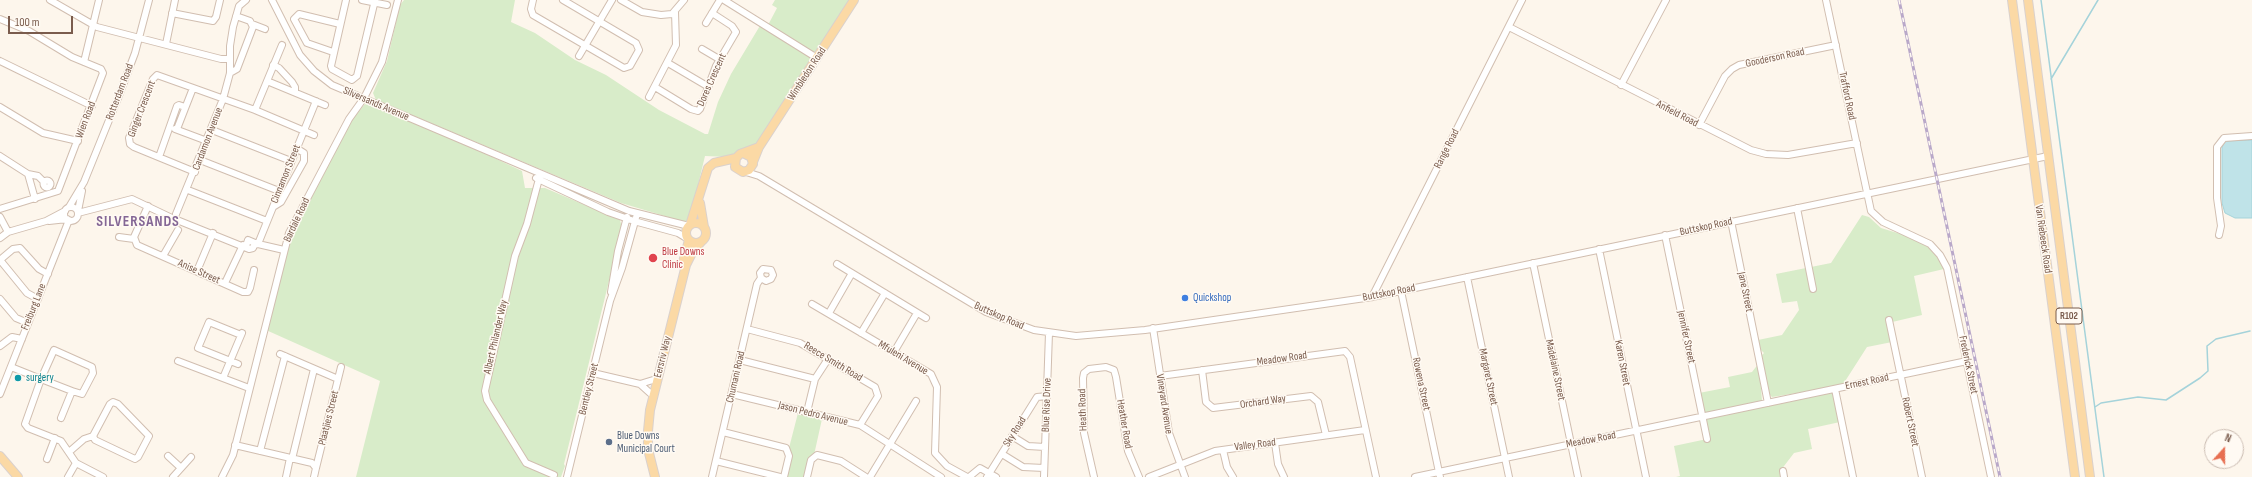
<!DOCTYPE html>
<html>
<head>
<meta charset="utf-8">
<style>
	body { margin:0 }
	#map { position:relative; width:2252px; height:477px; overflow:hidden; background:#fdf6ec; font-family:"Sofia Sans Condensed",sans-serif }
	canvas { display:block }
	.north { position:absolute; left:2204px; top:429px; width:40px; height:40px; box-sizing:border-box; background:#fffaf3; border:1px solid #cabbb1; border-radius:50%; rotate:21deg; font-size:11px; font-weight:700; line-height:16px; text-align:center; color:#7a5c4d }
	.north::after { content:''; display:block; margin:auto; width:14px; height:18px; background:#e76f51; clip-path:polygon(50% 0,100% 100%,50% 72%,0 100%) }
	.scale { position:absolute; left:8px; top:16px; width:65px; height:18px; box-sizing:border-box; border:2px solid #7a5c4d; border-top:0; padding-left:5px; font-size:12px; line-height:14px; white-space:nowrap; color:#7a5c4d; -webkit-text-stroke:3px #fffaf3; paint-order:stroke }
</style>
</head>
<body>
<div id="map">
<canvas width="2252" height="477"></canvas>
<div class="north">N</div>
<div class="scale">100 m</div>
</div>
<script>
const context = document.querySelector('canvas').getContext('2d');
context.lineJoin = 'round';
function fill(path, color) {
  context.fillStyle = color;
  context.fill(path, 'evenodd');
}
function poly(rows) {
  const path = new Path2D();
  for (const r of rows) {
    if (r.length === 3) {
      path.moveTo(r[0] + r[2], r[1]);
      path.arc(r[0], r[1], r[2], 0, 2 * Math.PI);
      continue;
    }
    path.moveTo(r[0], r[1]);
    for (let i = 2; i < r.length; i += 2) path.lineTo(r[i], r[i + 1]);
  }
  return path;
}
function trace(path, color, width, dash) {
  context.strokeStyle = color;
  context.lineWidth = width;
  context.lineCap = dash ? 'butt' : 'round';
  context.setLineDash(dash || []);
  context.stroke(path);
}
function drawText(font, color, halo, rows, align = 'center') {
  context.font = font + ' "Sofia Sans Condensed",sans-serif';
  context.lineWidth = 3;
  context.setLineDash([]);
  context.textBaseline = 'middle';
  context.strokeStyle = halo;
  context.fillStyle = color;
  for (const [text, x, y, turn = 0] of rows) {
    context.save();
    context.translate(x, y);
    context.rotate((+turn || 0) * Math.PI / 180);
    context.textAlign = isNaN(turn) ? turn : align;
    if (halo) context.strokeText(text, 0, 0);
    context.fillText(text, 0, 0);
    context.restore();
  }
}
fill(poly([
	[404,0,515,0,511,22,535,33,575,60,606,75,659,110,705,134,708,134,718,102,731,74,761,24,767,27,777,8,772,5,775,0,850,0,758,143,729,157,705,156,692,210,688,221,685,222,621,203,376,100,373,93,387,61,400,5],
	[365,104,371,105,486,154,522,171,525,188,545,188,620,220,622,228,564,464,565,466,561,477,356,477,380,381,266,330,287,246,296,225,350,122],
	[1862,215,1869,217,1881,228,1904,235,1926,245,1939,259,1944,269,1914,276,1922,315,1888,323,1892,342,1867,347,1842,386,1772,397,1768,393,1765,382,1766,375,1761,356,1764,353,1758,347,1758,340,1782,335,1799,310,1797,301,1782,303,1776,274,1831,263],
	[1759,363,1762,401,1707,414,1704,412,1699,393,1730,387,1728,377,1752,372],
	[1832,392,1840,422,1808,429,1812,449,1794,453,1781,470,1782,477,1676,477,1680,476,1674,446,1707,439,1705,420,1707,418],
	[798,413,822,419,814,455,805,477,785,477,791,454,789,448]
]), '#d8ecc9');
const water = poly([
	[2252,140,2252,218,2235,218,2225,213,2222,203,2222,147,2225,141,2252,140]
]);
fill(water, '#bfe3e8');
trace(water, '#a5d3da', 1);
trace(poly([
	[2041,0,2104,477],
	[2051,79,2098,0],
	[2095,407,2101,403,2138,397,2166,400,2200,378,2208,371,2207,346,2216,339,2250,331]
]), '#a5d3da', 1.5);
const minor = poly([
	[50,0,97,27,221,59,229,59],
	[272,0,300,55,314,71,332,85,629,211,689,226],
	[346,0,331,66,332,69,352,80,357,76,375,0],
	[362,0,387,5],
	[533,0,531,9,533,15,624,68,630,66,639,50,636,43,563,0],
	[621,0,642,12,661,15,672,14,684,0],
	[724,0,817,58],
	[1826,0,1871,211,1883,222,1930,244,1940,255,1947,268,1991,477],
	[172,13,213,21,216,17,220,0],
	[0,19,29,31,72,57,101,69,103,73,58,191,0,209],
	[706,23,720,0],
	[252,24,265,29],
	[1509,27,1751,150,1766,154,1788,155,1857,143],
	[166,44,175,0],
	[702,49,719,59],
	[333,52,307,43,294,19,299,14,340,24],
	[579,56,612,0],
	[0,61,92,106],
	[84,62,99,0],
	[668,63,707,86],
	[273,65,279,68,292,82,295,87,295,92],
	[230,73,237,69,253,27,250,21,236,16],
	[267,81,325,105],
	[1621,85,1666,0],
	[655,87,691,109,698,111,700,109,716,66,736,32,732,26,712,13],
	[649,97,676,45,675,12],
	[0,107,43,133,78,141],
	[255,110,282,45],
	[1699,125,1725,76,1732,69,1739,65,1836,45],
	[175,129,207,141],
	[177,129,193,88],
	[212,130,291,161],
	[0,156,28,174,38,176,44,182],
	[159,157,177,106,179,105,185,107],
	[200,160,279,191],
	[195,172,134,147,130,144,129,138,153,79,157,75,255,110,314,135],
	[746,172,759,176,986,312,1034,330,1076,336,1145,330,1372,297,2048,156],
	[28,174,35,199],
	[540,175,527,224,515,256,485,391,487,400,526,463,554,475],
	[536,178,608,212,634,221,678,233,688,239],
	[47,184,3.5],
	[188,190,267,221],
	[148,206,134,237,137,245,243,292,248,292,250,288,254,270],
	[71,214,7],
	[69,207,84,182,118,98,135,53,149,0],
	[273,207,281,202,304,161,304,153,296,148],
	[1797,208,1813,289],
	[78,211,82,191],
	[78,213,132,199,174,219],
	[176,214,223,99,230,73,230,46,233,27,239,6,246,0],
	[0,217,8,232],
	[177,220,249,249,253,248,255,243,248,240,246,246],
	[49,221,67,219],
	[1731,221,1768,403],
	[1665,235,1707,439],
	[2219,235,2221,226,2217,198,2217,147,2224,138,2252,136],
	[119,237,134,239],
	[0,238,8,232,46,221,65,211],
	[258,244,284,250],
	[255,245,258,244,316,101],
	[1599,249,1646,477],
	[163,256,178,230],
	[1533,263,1578,477],
	[837,264,926,318],
	[197,271,213,233],
	[1467,277,1509,477],
	[225,283,243,245],
	[1401,291,1440,477],
	[611,292,618,251,627,217],
	[1372,297,1522,0],
	[0,299,16,318,28,323],
	[38,299,27,293,0,260,13,249,20,248,39,269,48,274],
	[812,304,931,374,937,387,935,453,947,466,967,477],
	[829,313,852,273],
	[1889,320,1922,477],
	[1153,328,1169,433,1185,477],
	[747,329,800,343,875,387,878,396,860,425],
	[861,333,885,293],
	[0,346,12,337,22,339],
	[894,352,917,313],
	[280,354,338,379],
	[740,360,815,379],
	[178,361,249,388],
	[238,364,198,348,209,322,241,335],
	[11,367,41,379,72,391,82,394,93,373,92,367,54,350,41,379,25,424,28,428,61,441,76,463,103,477],
	[1202,370,1206,402,1213,408,1311,396,1318,402,1326,435],
	[593,373,640,384,650,393],
	[1160,376,1345,351,1350,357,1376,477],
	[223,378,242,333],
	[640,384,653,380],
	[1835,389,1853,477],
	[0,394,69,220],
	[732,394,860,425,941,477],
	[807,412,815,379,828,359],
	[61,418,72,391],
	[723,432,786,448,789,456,784,477],
	[1012,436,1028,446,1045,447],
	[1275,443,1278,464,1284,477],
	[235,445,312,463,316,468,314,477],
	[1223,450,1227,467,1233,477],
	[260,451,285,356],
	[69,452,84,439,93,436,110,404,113,402,118,404,149,436,138,457,135,459,95,440,93,436],
	[1002,454,1023,467,1044,468],
	[168,456,181,468],
	[47,459,55,438],
	[292,459,314,369],
	[716,461,780,477],
	[316,468,341,367],
	[1783,471,1784,477],
	[68,477,76,463],
	[173,477,191,457],
	[222,477,233,455,289,233,349,119,364,98,382,62,398,0],
	[286,477,290,458],
	[567,477,610,301,622,268,637,214],
	[712,477,757,284,761,278,760,273,763,269,771,270,773,275,771,279,766,281,761,278],
	[807,477,811,460,817,455,841,461,866,477],
	[870,477,916,401],
	[969,477,980,468,996,477],
	[987,477,1037,397,1047,396],
	[1044,477,1049,333],
	[1094,477,1084,433,1083,378,1084,373,1089,369,1106,367,1114,370,1116,377,1128,451,1139,477],
	[1149,477,1215,451,1365,430],
	[1415,477,1967,361]
]);
const major = poly([
	[2012,0,2075,477],
	[2028,0,2090,477],
	[745,154,751,157,753,164,749,170,743,172,735,167,736,158,740,154,759,147],
	[753,162,759,147,854,0],
	[700,203,704,227],
	[696,233,10],
	[690,225,708,168,714,163,736,158],
	[683,262,689,240],
	[0,456,18,477],
	[655,477,648,449,648,431,650,410,686,265,693,251,701,242]
]);
trace(minor, '#d1beb0', 8);
trace(major, '#dad1cd', 10);
trace(minor, '#fff', 6);
trace(major, '#fbd9a5', 8);
const rail = poly([
	[1899,0,2000,477]
]);
trace(rail, '#b9a8c9', 3);
trace(rail, '#fffaf3', 1.5, [4.5]);
for (const [x, y, r, color] of [
	[653,258,5,"#e0444e"],
	[1185,298,4,"#3f7fe0"],
	[18,378,4,"#0f9aa8"],
	[609,442,4,"#5c6f8a"]
]) {
  const dot = new Path2D();
  dot.arc(x, y, r, 0, 2 * Math.PI);
  context.fillStyle = color;
  context.fill(dot);
  trace(dot, '#fffaf3', 1.5);
}
for (const [x, y, w] of [
	[2069,316,26]
]) {
  const box = new Path2D();
  box.roundRect(x - w / 2, y - 8, w, 16, 3);
  context.fillStyle = '#fffaf3';
  context.fill(box);
  trace(box, '#7a5c4d', 1);
}
drawText('bold 10px', '#7a5c4d', null, [
	["R102",2069,316]
]);
drawText('11px', '#7a5c4d', '#fffaf3', [
	["Gooderson Road",1775,58,-12],
	["Wimbledon Road",807,74,-57],
	["Dores Crescent",712,80,-66],
	["Rotterdam Road",120,92,-69],
	["Trafford Road",1847,96,78],
	["Silversands Avenue",376,104,23],
	["Ginger Crescent",142,109,-69],
	["Anfield Road",1677,114,27],
	["Wien Road",86,120,-69],
	["Cardamon Avenue",208,139,-69],
	["Range Road",1447,149,-63],
	["Cinnamon Street",286,174,-68],
	["Bardale Road",297,220,-65],
	["Buttskop Road",1706,227,-12],
	["Van Riebeeck Road",2043,239,82],
	["Anise Street",199,272,24],
	["Jane Street",1745,292,78],
	["Buttskop Road",1389,293,-11],
	["Freiburg Lane",34,307,-68],
	["Buttskop Road",999,316,24],
	["Albert Philander Way",496,337,-77],
	["Jennifer Street",1686,337,78],
	["Eersriv Way",663,357,-76],
	["Mfuleni Avenue",903,358,31],
	["Meadow Road",1282,359,-8],
	["Reece Smith Road",833,362,31],
	["Karen Street",1622,363,79],
	["Frederick Street",1968,365,78],
	["Madelaine Street",1555,370,78],
	["Chumani Road",736,377,-77],
	["Margaret Street",1488,377,78],
	["Ernest Road",1867,382,-12],
	["Rowena Street",1421,384,78],
	["Bentley Street",589,389,-76],
	["Orchard Way",1263,402,-8],
	["Vineyard Avenue",1164,404,81],
	["Blue Rise Drive",1047,405,-88],
	["Heath Road",1083,410,-92],
	["Jason Pedro Avenue",813,414,14],
	["Plaatjies Street",329,418,-76],
	["Robert Street",1910,422,78],
	["Heather Road",1124,424,80],
	["Sky Road",1015,432,-58],
	["Meadow Road",1591,440,-11],
	["Valley Road",1255,445,-7]
]);
drawText('11px', '#be3a42', '#fffaf3', [
	["Blue Downs",662,252],
	["Clinic",662,265]
], 'left');
drawText('11px', '#366cbe', '#fffaf3', [
	["Quickshop",1193,298]
], 'left');
drawText('11px', '#0d838f', '#fffaf3', [
	["surgery",26,378]
], 'left');
drawText('11px', '#4e5e75', '#fffaf3', [
	["Blue Downs",617,436],
	["Municipal Court",617,449]
], 'left');
context.letterSpacing = '1px';
drawText('bold 15px', '#846695', '#fffaf3', [
	["SILVERSANDS",138,222]
]);
context.letterSpacing = '0px';
</script>
</body>
</html>
